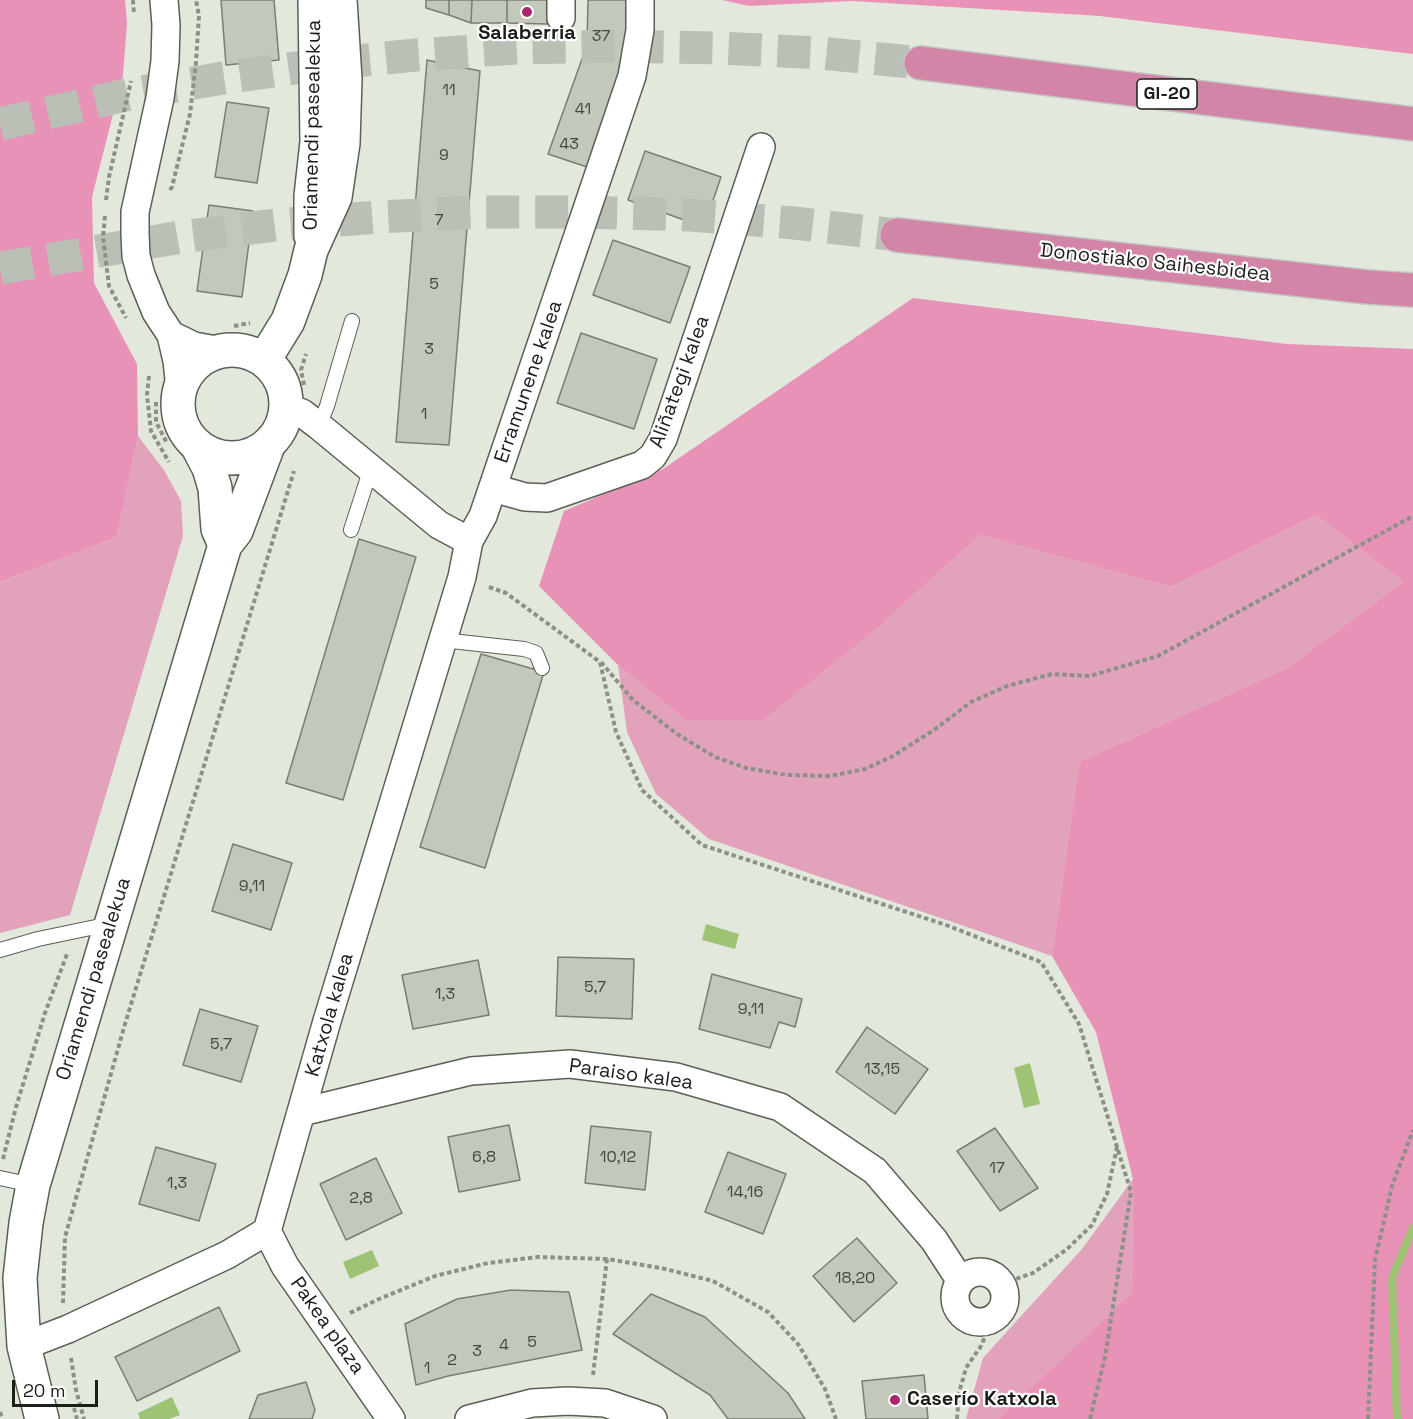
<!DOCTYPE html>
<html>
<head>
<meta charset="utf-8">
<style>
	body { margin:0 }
	#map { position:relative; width:1413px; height:1419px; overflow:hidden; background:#e2e8dc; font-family:"Space Grotesk",sans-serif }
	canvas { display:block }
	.scale { position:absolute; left:12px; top:1380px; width:86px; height:27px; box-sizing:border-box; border:3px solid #1b1e19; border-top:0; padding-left:8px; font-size:18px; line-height:21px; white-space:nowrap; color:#1b1e19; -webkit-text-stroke:4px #fff; paint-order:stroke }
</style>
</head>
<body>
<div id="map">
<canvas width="1413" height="1419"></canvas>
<div class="scale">20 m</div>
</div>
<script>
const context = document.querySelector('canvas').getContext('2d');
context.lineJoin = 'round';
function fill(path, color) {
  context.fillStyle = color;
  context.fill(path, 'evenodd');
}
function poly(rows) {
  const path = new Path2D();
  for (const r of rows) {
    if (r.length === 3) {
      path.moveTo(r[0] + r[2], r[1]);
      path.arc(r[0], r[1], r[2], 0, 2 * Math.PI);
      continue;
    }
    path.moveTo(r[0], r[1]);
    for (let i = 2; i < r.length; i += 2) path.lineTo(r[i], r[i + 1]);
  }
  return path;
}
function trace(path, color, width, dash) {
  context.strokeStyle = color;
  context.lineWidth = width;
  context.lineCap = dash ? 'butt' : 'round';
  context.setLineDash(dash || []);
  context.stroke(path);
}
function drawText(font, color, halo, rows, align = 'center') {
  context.font = font + ' "Space Grotesk",sans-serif';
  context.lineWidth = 4.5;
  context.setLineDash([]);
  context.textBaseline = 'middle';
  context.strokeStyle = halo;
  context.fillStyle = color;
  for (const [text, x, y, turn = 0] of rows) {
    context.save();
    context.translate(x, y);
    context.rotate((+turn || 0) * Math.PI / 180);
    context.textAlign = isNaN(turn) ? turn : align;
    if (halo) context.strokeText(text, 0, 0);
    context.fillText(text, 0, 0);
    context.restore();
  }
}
fill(poly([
	[138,436,164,470,181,501,183,536,70,915,0,933,0,582,117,537],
	[1316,515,1403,582,1287,668,1079,762,1052,956,709,839,656,794,627,732,618,665,685,720,884,622,980,535,1171,587],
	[1133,1179,1132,1292,998,1419,966,1419,983,1358,1082,1249]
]), '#e2a2bc');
fill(poly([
	[0,0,125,0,127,23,123,75,92,197,94,283,137,364,138,436,117,537,0,582],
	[722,0,1413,0,1413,54,1100,16,852,1,749,6],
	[913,298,1287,344,1413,349,1413,1419,998,1419,1132,1292,1133,1179,1096,1032,1052,956,1079,762,1287,668,1403,582,1316,515,1171,587,980,535,884,622,763,720,685,720,618,665,539,586,564,511,663,469]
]), '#e892b7');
fill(poly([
	[706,924,739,934,735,949,702,940],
	[1030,1063,1040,1104,1024,1108,1014,1068],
	[372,1250,379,1266,350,1279,343,1262],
	[172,1397,180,1415,169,1419,140,1419,138,1413]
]), '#9ec374');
trace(poly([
	[1397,1419,1392,1278,1413,1228]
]), '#9ec374', 8);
const building = poly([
	[221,0,274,0,279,60,226,65,221,0],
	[426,0,449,0,449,15,426,8,426,0],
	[449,0,472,0,471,23,449,15,449,0],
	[472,0,507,0,507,23,471,23,472,0],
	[507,0,547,0,547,24,507,23,507,0],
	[588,0,630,0,628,46,587,167,548,154,587,45,588,0],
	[427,60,480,71,449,445,396,442,427,60],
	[227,102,269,108,257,183,215,177,227,102],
	[645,151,721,177,704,227,628,200,645,151],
	[209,205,253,211,242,297,197,291,209,205],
	[613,240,690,267,670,323,593,295,613,240],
	[581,333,657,359,634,429,557,403,581,333],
	[359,539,416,557,343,800,286,783,359,539],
	[481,654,544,672,485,868,420,847,481,654],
	[233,844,292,863,271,930,212,911,233,844],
	[558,957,634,959,632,1019,556,1016,558,957],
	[478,960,489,1015,413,1029,402,975,478,960],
	[712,974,802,999,795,1027,779,1022,770,1048,699,1029,712,974],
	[200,1009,258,1026,241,1082,183,1065,200,1009],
	[867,1027,928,1069,895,1114,836,1072,867,1027],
	[509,1125,520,1180,459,1192,448,1137,509,1125],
	[591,1126,651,1132,645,1190,585,1183,591,1126],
	[995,1128,1038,1188,1000,1211,957,1151,995,1128],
	[156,1147,216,1164,199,1221,139,1204,156,1147],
	[728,1152,786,1174,763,1234,705,1212,728,1152],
	[376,1158,402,1213,346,1240,320,1184,376,1158],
	[857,1238,897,1283,854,1322,813,1276,857,1238],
	[511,1290,569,1292,582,1350,448,1376,416,1385,405,1324,457,1299,511,1290],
	[651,1294,705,1317,788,1393,805,1419,728,1419,710,1395,613,1334,651,1294],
	[219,1307,240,1351,137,1401,115,1357,219,1307],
	[924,1375,928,1419,866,1419,862,1381,924,1375],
	[306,1382,315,1410,312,1419,249,1419,258,1395,306,1382]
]);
fill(building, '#c2c8bc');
trace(building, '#787e73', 1.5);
trace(poly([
	[0,124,130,94,223,78,316,65,416,55,517,48,618,46,719,48,820,53,921,63],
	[0,268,181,237,275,225,378,217,482,212,586,212,690,215,794,223,897,235]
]), '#bac0b5', 33, [33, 16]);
const service = poly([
	[319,426,327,406,352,321],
	[351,530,371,468],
	[442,640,524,649,536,653,542,668],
	[0,950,38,939,110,924],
	[0,1178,33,1185]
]);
const minor = poly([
	[164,0,166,25,165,61,160,98,135,212,135,233,136,256,141,275,156,312,171,335,177,361,180,388],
	[561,18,561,0],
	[171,335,194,346,222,351],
	[286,407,302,413,319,426,439,525,469,541],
	[493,488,525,497,547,498,642,465,653,456,663,439,761,147],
	[302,1112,471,1071,570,1064,676,1077,780,1107,875,1171,934,1240,960,1280],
	[267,1231,285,1266,391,1419],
	[980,1297,25],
	[24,1346,68,1329,227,1255,267,1231,327,1021,462,577,469,541,483,516,632,76,640,30,640,0],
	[469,1419,532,1403,568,1401,605,1403,653,1419]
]);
const tertiary = poly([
	[311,236,311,196,317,142,315,0],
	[232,404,54],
	[264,360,288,321,305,275,311,250,335,197,343,143,345,79,340,0],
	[198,447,209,468,215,488,218,529,225,545],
	[42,1419,24,1346,20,1278,26,1223,33,1185,225,545,236,531,269,443]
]);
const motorway = poly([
	[921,63,1413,124],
	[897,235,1367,287,1413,290]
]);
trace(service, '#5a6055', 16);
trace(minor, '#5a6055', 30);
trace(tertiary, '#5a6055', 36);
trace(motorway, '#c4c4c3', 36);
trace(poly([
	[133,0,134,14],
	[170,190,172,187,190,114,196,62,199,16,196,0],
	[106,200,109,177,131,81],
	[105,216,103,237,109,286,126,318],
	[234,326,250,323],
	[149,376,147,395,151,431,169,462],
	[304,385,301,370,306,354],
	[156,402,156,422,167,443],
	[489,587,506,593,600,662,616,732,642,790,702,845,946,925,1041,962,1079,1024,1131,1192,1105,1357,1090,1419],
	[601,662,633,700,677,734,715,757,746,768,787,775,830,776,865,769,893,756,934,730,971,702,1007,686,1052,674,1090,676,1158,656,1413,516],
	[3,1159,16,1107,45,1013,67,954],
	[1002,1284,1033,1273,1066,1250,1092,1225,1107,1194,1117,1147],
	[63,1303,65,1237,125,1024,294,471],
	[350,1313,379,1299,435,1276,488,1263,538,1257,607,1259,661,1268,713,1281,768,1312,798,1344,825,1389,836,1419],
	[71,1358,76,1390,84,1419],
	[593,1375,607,1259],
	[74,1408,77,1419],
	[0,1412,2,1419],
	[957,1419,959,1393,966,1368,981,1346,992,1320],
	[1368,1419,1375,1260,1392,1186,1413,1130]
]), '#8c9188', 4, [4.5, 3]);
trace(service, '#fff', 14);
trace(minor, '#fff', 27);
trace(tertiary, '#fff', 33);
trace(motorway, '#d285a6', 33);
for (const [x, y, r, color] of [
	[527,12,6,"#ac266e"],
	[895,1400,6,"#ac266e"]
]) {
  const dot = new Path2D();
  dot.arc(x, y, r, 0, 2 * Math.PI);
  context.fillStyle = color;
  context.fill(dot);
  trace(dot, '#fff', 2);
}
drawText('16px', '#454842', null, [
	["37",601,37],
	["11",449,91],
	["41",583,110],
	["43",569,145],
	["9",444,156],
	["7",439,221],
	["5",434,285],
	["3",429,350],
	["1",424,415],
	["9,11",252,887],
	["5,7",595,988],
	["1,3",445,995],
	["9,11",751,1010],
	["5,7",221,1045],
	["13,15",882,1070],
	["6,8",484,1158],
	["10,12",618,1158],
	["17",997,1169],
	["1,3",177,1184],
	["14,16",745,1193],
	["2,8",361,1199],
	["18,20",855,1279],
	["5",532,1343],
	["4",504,1346],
	["3",477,1352],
	["2",452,1361],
	["1",427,1369]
]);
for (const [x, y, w] of [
	[1167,94,60]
]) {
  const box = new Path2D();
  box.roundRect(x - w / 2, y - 15, w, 30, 4.5);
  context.fillStyle = '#fff';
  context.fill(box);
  trace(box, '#1b1e19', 1.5);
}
drawText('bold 18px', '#1b1e19', null, [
	["GI-20",1167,94]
]);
drawText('bold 20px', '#1b1e19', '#fff', [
	["Salaberria",527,34],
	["Caserío Katxola",907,1400,"left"]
]);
drawText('20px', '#1b1e19', '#fff', [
	["Oriamendi pasealekua",313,125,-89],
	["Donostiako Saihesbidea",1155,263,6],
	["Erramunene kalea",529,382,-71],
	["Aliñategi kalea",680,382,-70],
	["Oriamendi pasealekua",94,979,-73],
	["Katxola kalea",330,1015,-74],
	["Paraiso kalea",631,1075,8],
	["Pakea plaza",327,1326,55]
]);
</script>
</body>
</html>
